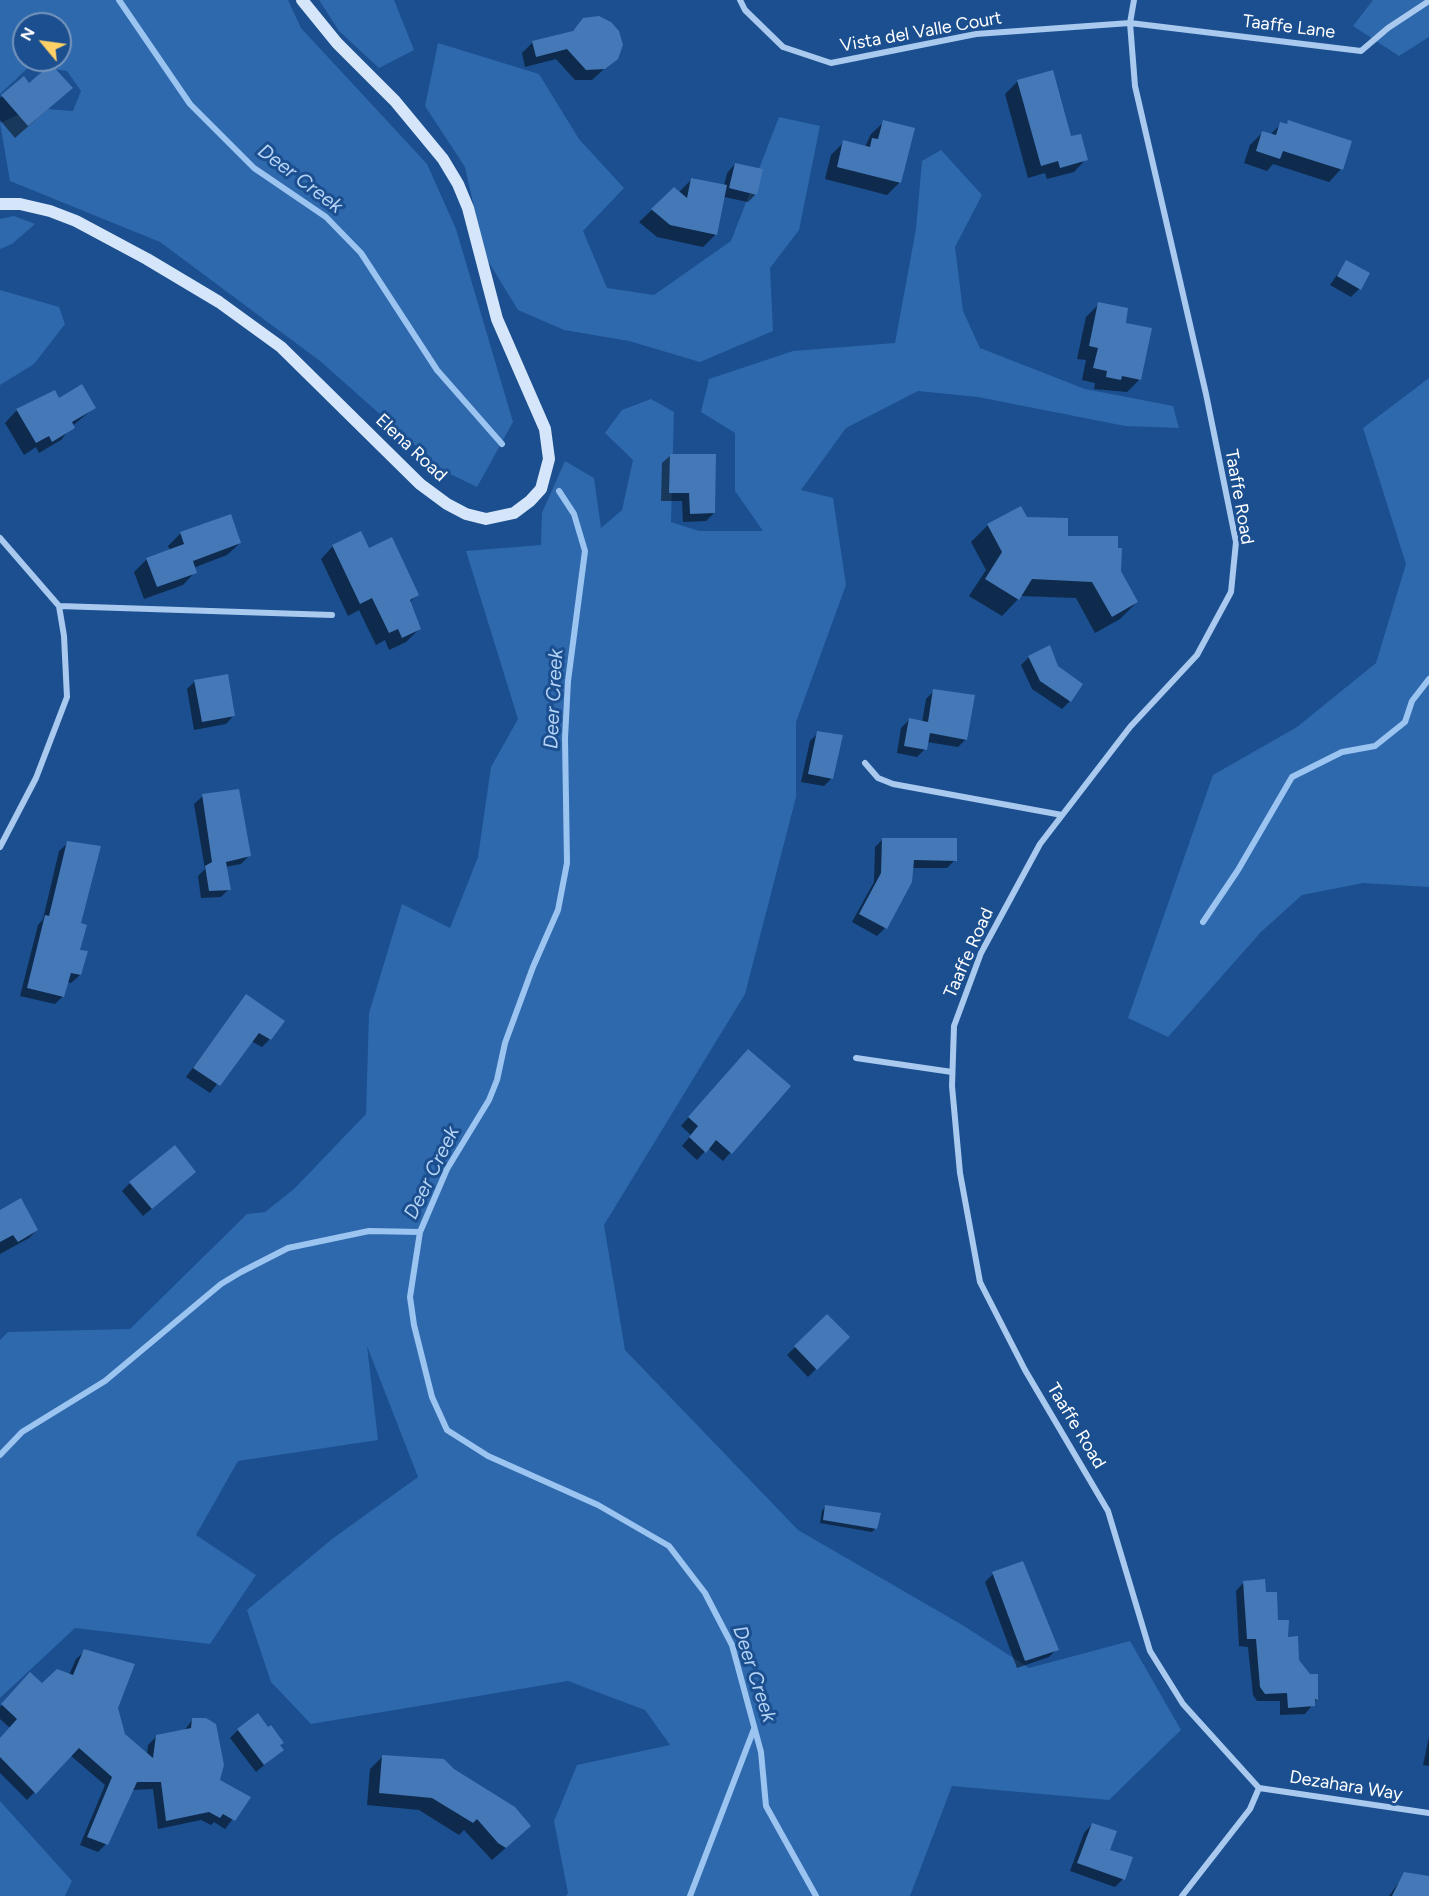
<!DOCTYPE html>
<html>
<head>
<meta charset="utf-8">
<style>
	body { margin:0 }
	#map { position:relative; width:1429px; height:1896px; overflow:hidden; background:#1b4f8f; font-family:Figtree,sans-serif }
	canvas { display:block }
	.north { position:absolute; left:12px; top:12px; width:60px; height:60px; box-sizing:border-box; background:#1b4f8f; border:2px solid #7695bc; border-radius:50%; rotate:299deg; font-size:16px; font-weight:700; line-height:24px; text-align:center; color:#fff }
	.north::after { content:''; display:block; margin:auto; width:21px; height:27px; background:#ffd166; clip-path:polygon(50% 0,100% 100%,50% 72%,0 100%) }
</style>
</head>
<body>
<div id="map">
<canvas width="1429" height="1896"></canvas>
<div class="north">N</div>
</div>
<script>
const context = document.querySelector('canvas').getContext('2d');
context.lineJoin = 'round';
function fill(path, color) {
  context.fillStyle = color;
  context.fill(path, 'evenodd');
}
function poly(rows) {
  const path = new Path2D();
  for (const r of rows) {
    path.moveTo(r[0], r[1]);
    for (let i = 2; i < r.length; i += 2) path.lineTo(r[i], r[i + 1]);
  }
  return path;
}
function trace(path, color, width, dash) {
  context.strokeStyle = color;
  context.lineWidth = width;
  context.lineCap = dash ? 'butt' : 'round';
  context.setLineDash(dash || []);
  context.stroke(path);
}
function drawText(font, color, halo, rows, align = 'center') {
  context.font = font + ' Figtree,sans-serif';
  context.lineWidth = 6;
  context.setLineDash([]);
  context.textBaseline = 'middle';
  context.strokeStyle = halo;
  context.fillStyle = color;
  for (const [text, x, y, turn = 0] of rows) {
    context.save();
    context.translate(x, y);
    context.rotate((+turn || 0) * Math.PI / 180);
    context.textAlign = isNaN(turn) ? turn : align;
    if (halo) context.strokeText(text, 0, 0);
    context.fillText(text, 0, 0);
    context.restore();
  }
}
fill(poly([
	[0,0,288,0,301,28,427,164,456,229,513,422,477,487,444,471,320,361,160,242,10,181,0,123,33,108,73,111,81,91,67,71,30,66,0,94],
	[24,24,60,24,60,60,24,60],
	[319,0,394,0,414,50,379,68,339,31],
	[1373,0,1429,0,1429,37,1399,56,1353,26],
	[438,43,539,74,579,139,624,188,583,231,607,288,654,295,731,241,779,117,820,126,799,230,770,268,773,331,700,362,629,341,564,330,518,310,485,256,465,167,425,106],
	[941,150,982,195,955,247,963,311,980,348,1085,389,1173,406,1179,428,1125,426,978,397,918,391,846,428,801,490,833,498,846,585,796,722,796,797,745,994,604,1225,625,1350,798,1530,964,1626,1029,1668,1130,1641,1181,1730,1109,1800,952,1786,910,1896,566,1896,568,1893,554,1821,577,1765,670,1745,645,1710,568,1681,311,1724,271,1682,247,1610,332,1539,418,1477,367,1346,378,1440,238,1461,196,1535,256,1575,210,1644,75,1628,0,1698,0,1340,8,1332,130,1329,247,1214,265,1212,294,1189,366,1114,369,1013,402,904,450,928,478,857,491,767,518,719,466,551,541,545,542,513,565,461,594,478,601,528,622,510,633,460,605,433,622,410,651,399,674,412,671,522,699,531,763,531,735,491,735,433,701,412,709,379,793,351,895,343,916,229,922,161],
	[14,216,35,224,12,244,0,249,0,219],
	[0,290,59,307,65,324,34,364,0,385],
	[1429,378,1429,887,1363,883,1302,895,1261,932,1168,1037,1128,1018,1213,775,1297,727,1376,663,1406,564,1363,428],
	[0,1801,72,1881,65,1896,0,1896]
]), '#2e69ad');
fill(poly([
	[584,19,616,58,592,80,575,80,556,59,525,67,522,53,533,42,571,33],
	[23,78,29,85,71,88,15,138,0,120,0,98],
	[1018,81,1086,159,1074,172,1047,179,1045,173,1028,178,1005,94],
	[884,122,900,182,887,195,825,179,831,155,844,142,865,147,871,134],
	[1289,122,1341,169,1329,182,1273,164,1267,171,1244,163,1250,145,1263,132,1270,135,1281,124,1285,126],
	[735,164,756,194,748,202,724,197,716,234,703,247,657,237,639,222,674,189,678,193,691,180,724,186,727,173],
	[1346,262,1359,289,1351,297,1330,285],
	[1099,304,1124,324,1139,380,1127,392,1094,389,1095,383,1082,380,1086,360,1077,359,1086,317],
	[58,400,94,408,72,426,61,440,39,453,36,447,24,455,5,423,17,410],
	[671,455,714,513,706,521,683,522,682,501,661,501,662,463],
	[988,525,1067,537,1120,572,1137,602,1120,619,1095,633,1076,598,1021,596,1002,616,969,596,986,570,971,542],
	[181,533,240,543,227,555,193,568,195,572,183,585,144,599,134,572,147,559,170,550,168,546],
	[333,546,368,550,417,595,409,603,419,629,406,642,389,650,385,640,376,645,359,610,348,616,321,559],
	[1029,657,1070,701,1062,709,1032,689,1021,665],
	[195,681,234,715,226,724,194,730,187,689],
	[934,691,966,739,958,747,927,742,925,749,917,757,897,753,901,728,909,720,922,723,926,699],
	[818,733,832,778,824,786,801,782,810,741],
	[203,796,249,856,241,864,225,867,229,889,221,897,201,898,198,876,205,869,194,804],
	[883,839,955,860,947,868,912,868,910,881,885,928,877,936,852,922,874,882,875,847],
	[68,843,80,924,80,975,71,983,67,982,63,996,55,1004,20,996,38,925,43,919,59,851],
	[246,996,270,1039,262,1047,251,1041,210,1093,186,1077],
	[740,1059,789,1086,723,1161,708,1148,697,1160,682,1146,691,1135,681,1126],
	[186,1180,143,1216,122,1191,130,1183],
	[0,1212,37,1230,29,1238,0,1254],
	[827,1316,848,1337,808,1377,787,1355],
	[825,1507,876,1528,872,1532,820,1523,822,1511],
	[993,1574,1057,1649,1049,1657,1017,1668,985,1582],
	[1244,1582,1264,1594,1317,1699,1305,1714,1280,1715,1280,1701,1257,1701,1253,1695,1248,1647,1239,1646,1236,1591],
	[85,1651,117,1708,124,1735,147,1755,148,1745,157,1736,184,1731,192,1720,219,1780,249,1798,225,1829,214,1822,211,1825,201,1820,158,1829,153,1789,132,1790,106,1844,98,1852,80,1845,105,1785,70,1755,27,1800,0,1773,0,1740,10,1728,0,1719,0,1707,22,1682,42,1685,69,1675,76,1659],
	[238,1730,279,1746,282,1750,256,1772,230,1738],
	[1429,1737,1429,1766,1423,1765],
	[382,1757,517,1838,492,1860,464,1830,459,1835,419,1810,367,1805,370,1769],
	[1092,1824,1123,1879,1115,1887,1070,1871,1084,1833],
	[1405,1874,1429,1878,1429,1896,1389,1896]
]), '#0007');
trace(poly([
	[119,0,190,104,254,168,326,217,361,253,437,370,502,444],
	[559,491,574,514,585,551,568,681,565,738,567,863,558,910,533,967,505,1043,497,1080,489,1100,447,1169,420,1232,410,1297,414,1325,432,1397,447,1430,488,1456,598,1505,669,1546,705,1593,732,1645,761,1752,766,1806,816,1896],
	[1203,922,1238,870,1292,777,1342,752,1375,746,1405,722,1412,701,1429,679],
	[0,1455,22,1432,105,1381,221,1284,241,1272,288,1248,369,1231,420,1232],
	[690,1896,754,1729]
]), '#9cc4f0', 6);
fill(poly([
	[599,16,611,22,619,31,623,45,618,59,605,69,586,70,567,49,536,57,532,41,573,31,583,18],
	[51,64,73,88,28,126,1,95,24,76,29,83],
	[1053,70,1071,136,1081,134,1088,160,1060,168,1058,161,1041,166,1017,80],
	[883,120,915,128,901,183,837,167,843,140,870,147,872,138,878,139],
	[1288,120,1352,141,1343,170,1283,151,1280,159,1256,151,1262,131,1276,135,1280,122,1287,124],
	[735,163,763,169,757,195,729,188],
	[691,178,727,185,717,235,670,225,651,209,674,187,687,198],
	[1346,260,1370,273,1361,290,1337,276],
	[1098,302,1128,308,1126,323,1152,328,1141,380,1122,376,1121,380,1106,377,1107,371,1093,368,1098,348,1089,346],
	[82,384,96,408,72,422,75,428,52,442,49,436,36,443,16,409,55,390,59,398],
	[670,454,716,454,715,513,690,514,689,493,669,493],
	[1021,506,1027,517,1068,518,1068,536,1118,536,1118,548,1122,548,1121,571,1138,602,1112,617,1092,582,1032,579,1019,600,985,579,1002,552,987,524],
	[231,514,241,543,193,561,197,573,157,587,146,558,184,544,180,532],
	[361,531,369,548,392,537,419,595,410,600,421,629,402,638,398,629,389,633,372,598,360,604,332,545],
	[1050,645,1058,666,1083,684,1071,702,1040,681,1028,656],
	[228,674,235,716,202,722,194,680],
	[933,689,975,695,967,740,930,733,927,750,904,746,909,718,928,722],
	[817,731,843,735,833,779,808,774],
	[239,789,251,856,226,862,231,890,209,891,205,866,212,862,202,794],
	[882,838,957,838,957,861,914,860,912,882,887,929,859,914,881,873],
	[67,841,101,846,81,923,87,925,80,950,88,951,81,975,71,973,64,997,27,988,45,915,49,916],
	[246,994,285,1021,271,1040,259,1033,220,1086,193,1068],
	[748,1049,791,1086,732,1154,716,1140,706,1153,689,1137,698,1126,688,1117],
	[175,1145,196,1172,152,1209,129,1182],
	[21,1198,38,1230,18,1242,13,1235,0,1242,0,1210],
	[827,1314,850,1337,817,1370,794,1346],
	[825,1505,881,1513,877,1529,823,1520],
	[1023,1561,1059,1650,1025,1661,992,1572],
	[1265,1579,1266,1592,1277,1592,1278,1620,1289,1620,1288,1637,1298,1636,1299,1660,1310,1674,1318,1674,1318,1700,1315,1699,1315,1706,1288,1708,1287,1693,1265,1694,1260,1687,1256,1639,1247,1639,1243,1581],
	[84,1649,135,1664,118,1708,125,1734,153,1758,156,1735,191,1728,192,1718,206,1718,216,1724,224,1765,220,1780,251,1797,235,1821,223,1814,220,1818,209,1812,166,1821,161,1782,137,1782,108,1845,87,1837,112,1777,79,1748,36,1794,0,1757,0,1738,17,1719,1,1704,30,1672,42,1683,57,1669,73,1675],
	[258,1713,268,1727,271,1725,284,1743,280,1745,284,1750,264,1765,237,1729],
	[382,1755,444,1759,454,1769,515,1807,531,1826,506,1848,498,1843,477,1819,473,1823,432,1798,379,1793],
	[1092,1823,1117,1831,1110,1850,1133,1857,1125,1880,1077,1863],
	[1404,1872,1429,1876,1429,1896,1392,1896]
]), '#4478b7');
trace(poly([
	[740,0,745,10,783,47,831,63,976,34,1130,23,1361,51,1388,28,1429,1],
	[1134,0,1130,23,1135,86,1206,394,1236,542,1231,592,1197,655,1130,727,1040,844,981,953,954,1026,952,1086,960,1173,980,1282,1025,1370,1108,1511,1150,1651,1183,1704,1259,1788,1250,1809,1182,1896],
	[0,538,59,606,64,636,67,697,36,778,0,847],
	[59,606,332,615],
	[865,763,878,778,893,784,1062,815],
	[856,1058,952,1072],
	[1259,1788,1429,1813]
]), '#a9c9ee', 6);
trace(poly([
	[0,204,20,204,50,211,76,221,147,259,219,302,281,347,420,484,447,504,466,514,486,519,514,513,530,501,541,489,549,459,545,429,497,319,468,208,458,184,443,159,395,101,337,43,302,0]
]), '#d6e6fa', 12);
drawText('18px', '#fff', '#1b4f8f', [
	["Taaffe Lane",1289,27,7],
	["Vista del Valle Court",921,32,-10],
	["Elena Road",411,448,43],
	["Taaffe Road",1239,497,80],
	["Taaffe Road",969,953,-66],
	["Taaffe Road",1076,1426,59],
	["Dezahara Way",1346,1786,9]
]);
drawText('italic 20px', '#b5d3f5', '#1b4f8f', [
	["Deer Creek",300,179,37],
	["Deer Creek",554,699,-87],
	["Deer Creek",432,1173,-64],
	["Deer Creek",754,1674,72]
]);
</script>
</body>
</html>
